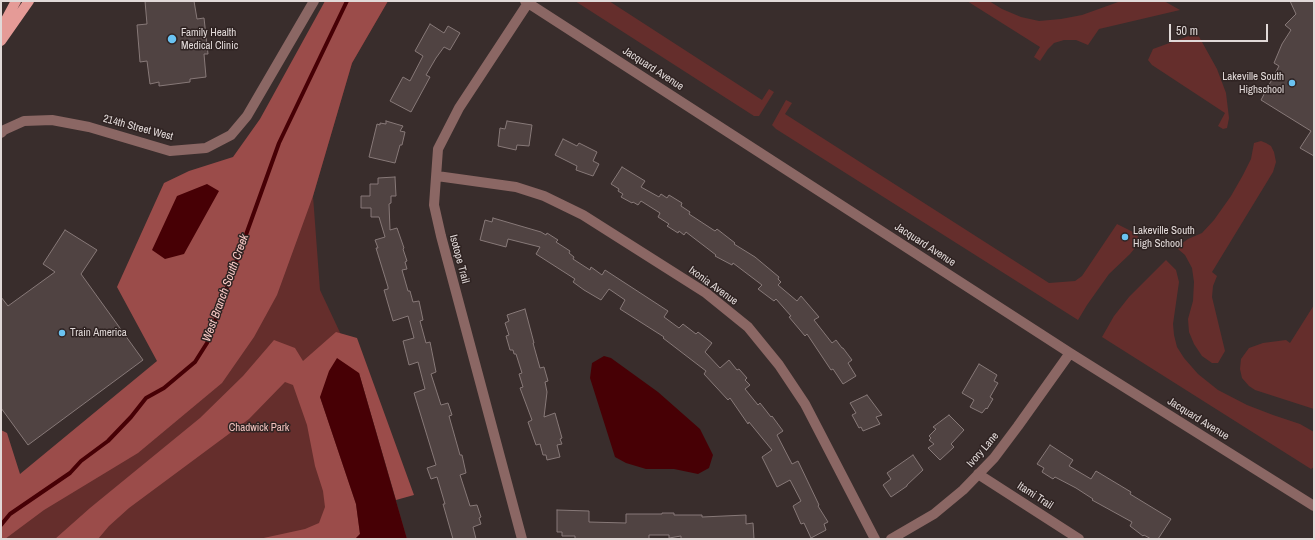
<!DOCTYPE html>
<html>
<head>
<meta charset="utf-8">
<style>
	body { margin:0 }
	#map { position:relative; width:1315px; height:540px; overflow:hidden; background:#392d2c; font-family:"Archivo Narrow",sans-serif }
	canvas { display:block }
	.frame { position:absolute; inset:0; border:2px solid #e1d9d8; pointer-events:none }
	.scale { position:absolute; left:1169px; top:24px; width:99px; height:18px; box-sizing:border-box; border:2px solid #e1d9d8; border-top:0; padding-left:5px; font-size:12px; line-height:14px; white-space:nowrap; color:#e1d9d8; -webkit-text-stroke:3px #2f2322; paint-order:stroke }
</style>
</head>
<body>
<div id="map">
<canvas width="1315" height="540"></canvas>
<div class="frame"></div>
<div class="scale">50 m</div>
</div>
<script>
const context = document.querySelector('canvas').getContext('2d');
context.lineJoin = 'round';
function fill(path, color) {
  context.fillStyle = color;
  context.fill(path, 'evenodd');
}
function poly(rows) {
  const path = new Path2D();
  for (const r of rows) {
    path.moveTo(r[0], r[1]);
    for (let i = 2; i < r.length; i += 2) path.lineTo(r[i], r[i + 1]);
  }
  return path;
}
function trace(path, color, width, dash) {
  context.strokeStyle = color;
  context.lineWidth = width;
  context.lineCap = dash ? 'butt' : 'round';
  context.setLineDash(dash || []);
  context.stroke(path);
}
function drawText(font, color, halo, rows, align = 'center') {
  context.font = font + ' "Archivo Narrow",sans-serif';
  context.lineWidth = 3;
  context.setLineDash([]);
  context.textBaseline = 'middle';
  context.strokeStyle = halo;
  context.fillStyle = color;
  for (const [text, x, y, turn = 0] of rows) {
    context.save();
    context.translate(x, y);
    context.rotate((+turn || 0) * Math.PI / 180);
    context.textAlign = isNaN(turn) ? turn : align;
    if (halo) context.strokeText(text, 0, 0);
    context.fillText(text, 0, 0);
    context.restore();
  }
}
fill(poly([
	[388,1,352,63,313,196,320,290,359,373,407,539,1,539,165,367,272,118],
	[575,1,609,1,762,100,769,89,774,92,759,116,754,116],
	[967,1,989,1,1002,9,1021,17,1039,21,1061,19,1082,15,1121,1,1164,1,1180,10,1099,29,1088,45,1076,40,1064,40,1054,43,1048,49,1040,61,1034,57,1040,47],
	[1197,33,1217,69,1226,93,1229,118,1227,128,1223,129,1218,126,1225,113,1152,65,1148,60,1153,49],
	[786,100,792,103,785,114,1049,283,1075,281,1082,276,1117,224,1137,234,1140,242,1130,254,1109,274,1087,305,1078,320,776,129,772,125],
	[1261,141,1266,143,1271,146,1274,152,1276,162,1273,172,1212,272,1217,276,1213,286,1212,297,1225,351,1218,363,1212,363,1202,356,1194,344,1189,332,1188,319,1193,301,1194,282,1192,268,1185,255,1178,249,1181,244,1188,239,1202,233,1214,220,1231,196,1243,175,1251,159,1254,143],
	[1166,260,1176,270,1179,282,1173,324,1174,335,1177,347,1184,358,1198,374,1218,390,1247,405,1273,415,1300,424,1314,432,1314,467,1311,469,1102,337,1114,316,1129,297],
	[1314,305,1314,409,1255,390,1249,386,1242,378,1240,369,1241,359,1249,348,1263,343,1286,340,1290,343]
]), '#652e2c');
fill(poly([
	[325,1,388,1,352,63,313,196,277,295,254,337,222,383,138,453,44,510,5,539,1,539,1,430,7,433,20,474,157,361,117,287,164,183,189,171,233,157,260,119],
	[336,332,357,338,414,495,396,500,359,373,320,397,356,504,360,534,355,539,259,539,305,529,319,523,325,507,323,491,315,466,307,425,293,385,285,382,249,419,129,508,109,526,98,539,55,539,90,508,200,418,243,376,274,340,295,348,303,361]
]), '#9b4c4a');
fill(poly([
	[207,184,219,191,184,254,165,259,152,250,177,196],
	[604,356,611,358,658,392,700,429,713,455,709,468,698,474,674,469,646,469,626,463,615,457,590,378,592,363],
	[337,358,359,373,407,539,355,539,360,534,356,504,320,397,329,371]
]), '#470005');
trace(poly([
	[1,525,10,514,70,473,81,461,108,441,131,417,146,398,164,388,195,362,207,343,279,143,347,1]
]), '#470005', 4);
const building = poly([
	[145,1,194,1,197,19,204,18,208,54,204,54,206,77,190,79,190,82,159,86,159,82,150,84,147,61,140,62,137,25,147,24,145,1],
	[1290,1,1314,1,1314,156,1300,148,1311,131,1261,100,1279,66,1274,63,1282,44,1291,30,1285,25,1296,14,1290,1],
	[430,24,444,33,448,26,460,33,450,50,444,47,436,58,426,75,430,77,411,112,390,101,403,77,410,81,423,56,415,51,430,24],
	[386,121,403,126,400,131,405,132,402,145,400,145,395,163,369,157,377,124,380,125,380,123,386,124,386,121],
	[507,121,532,125,529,146,517,145,516,150,498,146,500,128,505,129,507,121],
	[563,139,577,146,579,143,597,152,593,161,599,164,593,176,576,170,577,166,555,155,563,139],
	[622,167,645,181,641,187,659,197,661,194,667,198,669,195,682,203,681,206,690,212,689,214,715,231,717,229,735,243,734,244,755,257,779,277,778,279,781,282,778,285,797,301,801,296,819,317,814,320,832,343,836,340,842,348,843,348,852,360,848,363,856,376,843,384,833,369,831,370,807,334,805,336,789,317,791,316,776,299,774,301,758,289,762,285,733,263,732,265,715,256,716,255,686,232,684,235,679,231,678,233,667,226,669,224,658,217,660,213,641,201,638,205,633,202,632,203,621,197,623,194,618,191,619,189,611,184,622,167],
	[395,177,396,196,391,196,391,203,389,204,390,230,397,228,404,248,403,249,407,261,405,262,407,269,402,270,408,291,410,291,413,302,419,301,423,320,420,321,426,343,430,342,436,372,431,374,441,405,448,403,452,415,449,416,460,455,462,455,466,473,460,475,470,506,477,505,481,517,479,518,481,524,473,527,476,539,453,539,443,504,445,504,437,477,431,479,427,468,436,465,414,393,425,389,418,362,409,365,403,341,414,338,408,316,393,321,384,290,388,289,388,287,376,248,378,248,375,240,385,237,379,217,371,217,371,208,361,208,361,196,370,196,370,184,378,184,378,178,395,177],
	[493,218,541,232,546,235,547,233,558,240,556,242,570,251,569,253,574,257,573,259,590,270,591,267,602,275,605,270,668,311,664,317,679,328,683,324,696,334,698,332,712,343,705,352,720,368,729,360,737,370,739,369,747,378,745,380,750,385,745,389,758,405,760,403,771,417,772,416,783,431,777,435,792,464,798,461,819,505,818,506,828,522,824,524,826,530,811,538,804,523,801,524,793,506,801,501,790,480,777,487,762,457,772,450,749,422,748,424,730,398,728,400,704,374,706,371,663,338,664,337,620,309,625,300,609,289,601,300,584,290,573,282,575,279,536,254,540,247,508,239,506,247,480,240,485,220,492,222,493,218],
	[65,230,97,250,81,274,143,360,28,445,1,408,1,297,8,306,55,272,43,264,65,230],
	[525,309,534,343,533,343,540,368,544,367,548,381,545,382,547,392,544,417,555,413,562,438,560,439,562,444,557,445,560,457,547,460,546,455,543,455,540,444,536,445,528,422,532,420,520,388,523,387,519,374,522,373,516,354,514,354,513,350,510,350,506,336,509,335,505,323,509,321,507,315,525,309],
	[979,364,997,375,994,381,998,383,990,397,993,399,987,409,986,408,982,413,970,407,974,400,962,393,979,364],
	[867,395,882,415,876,417,880,424,863,431,861,427,859,428,852,415,856,413,850,403,867,395],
	[949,415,964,430,951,444,954,447,940,460,928,448,934,444,929,440,931,438,929,436,936,429,933,427,949,415],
	[1050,445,1073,460,1069,466,1091,479,1096,471,1131,492,1130,494,1171,519,1158,539,1151,539,1144,535,1143,536,1130,526,1132,522,1092,500,1093,499,1076,488,1055,477,1053,479,1042,472,1044,468,1037,464,1050,445],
	[913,455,923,470,907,485,907,486,891,497,883,485,891,479,887,473,913,455],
	[557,510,589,511,589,522,626,523,626,514,662,514,662,513,674,513,674,515,702,515,702,517,746,515,746,524,753,523,754,539,681,539,681,536,669,538,669,535,649,535,649,539,575,539,575,536,562,536,562,532,557,532,557,510]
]);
fill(building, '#504342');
trace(building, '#877978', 1);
trace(poly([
	[525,1,1070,353,1314,506],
	[1,133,4,130,24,121,52,120,89,127,170,151,206,148,231,135,247,116,314,1],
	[437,176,516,187,544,196,583,215,706,293,748,327,779,365,805,404,875,539],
	[978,474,1079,539],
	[522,539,441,236,434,205,438,149,459,108,528,3],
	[891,539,934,514,963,490,994,458,1018,426,1070,353]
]), '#8b6764', 10);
trace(poly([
	[1,29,16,1],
	[1,41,29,1]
]), '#e59b97', 10);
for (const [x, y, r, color] of [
	[172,39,5,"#6ac3f2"],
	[1292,83,4,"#6ac3f2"],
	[1125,237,4,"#6ac3f2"],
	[62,333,4,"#6ac3f2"]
]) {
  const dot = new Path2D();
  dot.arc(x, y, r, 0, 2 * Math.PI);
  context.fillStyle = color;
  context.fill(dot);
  trace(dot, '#2f2322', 1.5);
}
drawText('11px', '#e1d9d8', '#2f2322', [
	["Family Health",181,33],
	["Medical Clinic",181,46],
	["Lakeville South",1284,77,"right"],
	["Highschool",1284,90,"right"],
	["Lakeville South",1133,231],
	["High School",1133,244],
	["Train America",70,333]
], 'left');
drawText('11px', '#e1d9d8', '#2f2322', [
	["Jacquard Avenue",653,69,33],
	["214th Street West",138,128,15],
	["Jacquard Avenue",925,245,33],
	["Isotope Trail",459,259,75],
	["Ixonia Avenue",713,286,36],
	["Jacquard Avenue",1198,419,32],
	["Ivory Lane",983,450,-49],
	["Itami Trail",1035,496,33]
]);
drawText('11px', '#f2c3bf', '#2f2322', [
	["Chadwick Park",259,428]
]);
drawText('italic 12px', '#facbc7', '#2f2322', [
	["West Branch South Creek",226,288,-70]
]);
</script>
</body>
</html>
